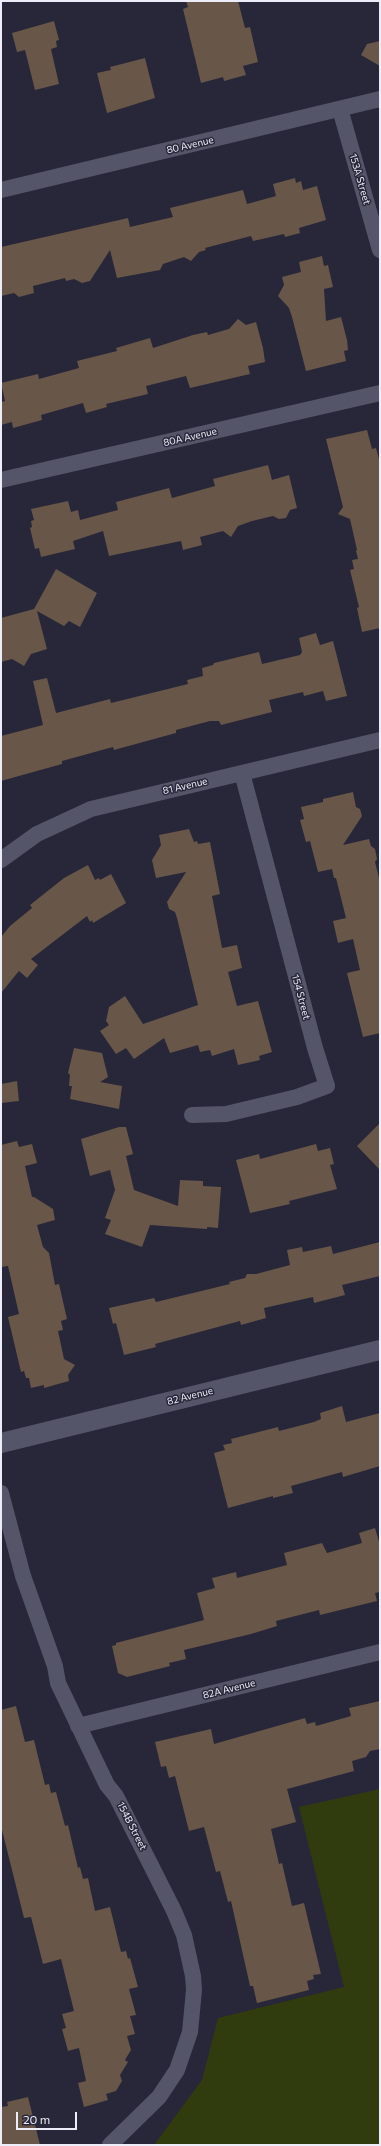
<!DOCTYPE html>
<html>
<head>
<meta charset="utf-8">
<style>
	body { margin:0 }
	#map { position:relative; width:381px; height:2146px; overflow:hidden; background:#272739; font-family:Commissioner,sans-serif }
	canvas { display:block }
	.frame { position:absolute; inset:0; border:2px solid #ecedf9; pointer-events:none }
	.scale { position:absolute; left:16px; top:2112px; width:61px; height:18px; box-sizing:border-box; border:2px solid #ecedf9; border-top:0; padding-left:5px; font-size:12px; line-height:14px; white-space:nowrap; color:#ecedf9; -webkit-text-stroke:3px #272739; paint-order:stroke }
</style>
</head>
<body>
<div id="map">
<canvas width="381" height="2146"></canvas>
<div class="frame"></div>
<div class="scale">20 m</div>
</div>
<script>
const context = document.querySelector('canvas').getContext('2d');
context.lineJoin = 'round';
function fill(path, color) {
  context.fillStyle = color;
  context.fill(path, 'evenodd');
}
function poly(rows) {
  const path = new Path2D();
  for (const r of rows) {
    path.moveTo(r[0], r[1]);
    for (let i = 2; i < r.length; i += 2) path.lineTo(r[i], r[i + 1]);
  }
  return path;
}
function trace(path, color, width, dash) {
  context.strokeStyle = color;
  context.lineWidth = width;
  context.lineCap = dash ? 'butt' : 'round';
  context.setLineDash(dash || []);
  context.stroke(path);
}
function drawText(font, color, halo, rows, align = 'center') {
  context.font = font + ' Commissioner,sans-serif';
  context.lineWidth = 3;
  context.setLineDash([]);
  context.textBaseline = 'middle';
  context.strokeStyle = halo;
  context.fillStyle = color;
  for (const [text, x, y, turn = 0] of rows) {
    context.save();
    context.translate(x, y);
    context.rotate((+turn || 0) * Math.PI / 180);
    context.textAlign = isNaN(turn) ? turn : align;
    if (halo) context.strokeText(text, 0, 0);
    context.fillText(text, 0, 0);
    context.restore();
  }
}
fill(poly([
	[380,1789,380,2145,154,2145,202,2080,218,2018,344,1987,299,1807]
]), '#303c0e');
fill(poly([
	[186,1,238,1,245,28,250,27,258,62,243,66,246,75,224,81,223,77,201,83,183,9,188,7],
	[54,21,59,40,56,41,57,47,51,49,59,84,35,90,25,50,17,52,12,33],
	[380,41,380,66,361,55,367,44],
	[145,58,155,98,107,113,97,73,111,70,110,67],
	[295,178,296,183,301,181,303,190,317,186,326,220,299,228,300,233,285,237,284,234,253,241,251,236,205,248,206,250,199,252,191,261,184,257,163,264,160,270,117,278,110,250,90,281,82,283,74,279,66,281,65,278,33,286,34,293,19,297,14,293,1,296,1,247,128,218,130,227,173,217,170,208,243,190,247,204,276,196,273,184],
	[322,256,324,266,328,265,333,287,324,289,326,321,341,317,347,340,348,350,344,351,346,361,306,371,292,317,289,308,278,296,284,285,282,277,301,272,299,262],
	[238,319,246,325,256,322,263,348,265,362,248,366,250,374,190,388,186,376,146,386,148,394,106,404,107,407,86,413,83,403,41,415,42,420,13,428,12,422,1,425,1,402,5,401,1,383,38,374,39,379,79,368,77,361,117,351,116,348,150,338,153,348,193,335,207,332,208,335,229,329],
	[367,430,372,449,376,448,380,463,380,628,362,632,357,608,359,607,350,570,354,569,352,560,358,559,356,551,357,550,350,519,338,514,343,507,326,439],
	[268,465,272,480,289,475,297,508,290,510,286,518,279,519,273,516,252,521,238,526,231,537,223,531,200,537,202,545,183,550,181,541,109,556,103,531,73,541,75,549,41,557,39,548,35,549,30,528,32,527,31,521,34,520,31,509,68,501,71,512,78,510,80,520,118,510,116,502,169,488,172,498,215,486,213,479],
	[56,569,97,593,80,627,69,621,64,626,37,611,47,649,31,654,24,666,12,659,1,662,1,618,34,609],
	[316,633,320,645,333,641,347,696,326,701,323,691,304,696,303,692,269,700,272,712,221,725,219,721,210,721,176,730,176,733,114,750,113,747,62,761,62,764,1,781,1,736,43,725,33,681,47,678,56,713,110,699,111,703,188,684,187,680,203,676,202,668,213,665,214,663,259,652,262,664,300,655,302,652,299,638],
	[353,792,356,807,360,809,362,816,343,845,369,839,371,846,375,849,377,859,375,862,380,882,380,1033,363,1037,347,973,360,970,353,939,338,943,333,921,346,918,336,878,334,878,332,869,318,872,310,841,306,842,300,820,304,819,301,807,323,802,323,799],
	[189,829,194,842,197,841,198,844,210,842,220,894,212,896,222,948,237,945,242,968,228,972,237,1006,258,1001,272,1052,259,1056,260,1060,238,1065,234,1049,212,1056,210,1050,200,1052,198,1045,170,1053,164,1038,134,1059,126,1048,116,1054,100,1031,109,1025,106,1021,109,1007,125,996,143,1024,198,1005,177,918,175,912,169,909,167,902,186,872,156,878,152,860,161,845,159,835],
	[88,865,95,880,99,878,100,880,111,874,126,903,93,923,92,920,90,922,87,916,31,959,38,965,27,978,19,971,1,993,1,937,10,926,32,908,30,905,64,878],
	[74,1048,102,1053,108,1077,100,1082,122,1086,119,1109,70,1099,72,1086,69,1086,70,1075,68,1073],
	[17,1081,19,1101,1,1103,1,1084],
	[380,1123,380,1170,357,1146],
	[119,1127,126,1127,133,1154,126,1156,134,1190,178,1206,180,1180,203,1181,203,1186,221,1187,218,1228,207,1227,207,1229,150,1225,142,1247,105,1234,111,1220,105,1218,115,1190,110,1170,90,1176,81,1139],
	[17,1141,19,1147,32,1144,37,1163,25,1166,32,1197,34,1197,53,1209,55,1220,37,1225,43,1247,49,1253,55,1285,59,1284,67,1319,61,1321,63,1330,58,1331,64,1359,75,1365,68,1375,69,1381,44,1388,44,1385,31,1388,29,1378,26,1378,24,1371,21,1372,8,1317,19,1314,8,1266,1,1267,1,1145],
	[316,1144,318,1151,330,1148,334,1164,330,1165,337,1189,289,1201,290,1204,250,1213,236,1160,259,1154,260,1159],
	[380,1242,380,1276,342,1285,345,1295,314,1303,313,1297,264,1308,266,1318,241,1325,240,1321,155,1344,156,1347,124,1355,116,1323,113,1324,109,1308,154,1298,156,1302,230,1284,229,1282,245,1278,247,1274,256,1274,290,1265,287,1250,302,1247,303,1252,331,1246,333,1254],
	[342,1406,346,1422,380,1413,380,1466,343,1477,342,1472,291,1486,293,1493,273,1498,273,1496,228,1508,214,1453,225,1450,223,1445,232,1443,231,1439,278,1427,279,1431,314,1422,321,1419,320,1413],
	[375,1528,380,1545,380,1592,375,1593,377,1601,320,1615,319,1610,276,1621,277,1626,251,1634,184,1650,186,1659,169,1663,170,1666,127,1677,118,1673,112,1646,116,1645,116,1643,204,1620,197,1593,215,1588,212,1578,236,1572,237,1578,287,1565,284,1553,322,1543,327,1553,362,1543,359,1533],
	[380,1701,380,1749,370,1751,366,1757,352,1761,354,1771,287,1789,296,1822,271,1829,279,1864,282,1863,292,1906,304,1903,321,1974,313,1975,314,1979,307,1981,309,1990,257,2003,253,1986,250,1986,231,1901,228,1902,220,1871,216,1872,204,1827,189,1831,175,1776,169,1778,166,1766,161,1767,155,1742,211,1729,214,1744,305,1718,307,1724,315,1722,316,1726,351,1716,349,1708],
	[16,1706,25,1742,34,1740,45,1785,49,1784,51,1793,56,1792,65,1826,68,1825,78,1868,80,1867,83,1879,88,1878,95,1911,110,1907,121,1952,126,1951,128,1959,130,1958,138,1987,129,1989,136,2015,130,2016,135,2034,127,2036,131,2050,125,2060,128,2062,120,2075,122,2081,116,2091,106,2094,108,2100,84,2107,78,2083,86,2081,79,2048,68,2051,62,2029,66,2028,62,2014,74,2011,61,1959,43,1964,31,1917,24,1918,1,1826,1,1710],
	[28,2097,40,2145,1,2145,1,2107,8,2106,7,2102]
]), '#685648');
trace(poly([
	[340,109,380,250],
	[1,190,380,99],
	[1,480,380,393],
	[1,860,37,834,91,809,380,740],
	[192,1115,226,1114,297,1097,327,1086,315,1048,242,773],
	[1,1493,23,1576,55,1666,58,1683,107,1785,116,1796,174,1911,184,1935,193,1976,194,1990,190,2032,177,2070,159,2097,110,2145],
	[78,1726,380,1652]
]), '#545569', 16);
trace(poly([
	[1,1443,380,1350]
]), '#545569', 20);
drawText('10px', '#ecedf9', '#272739', [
	["80 Avenue",190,145,-13],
	["153A Street",360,179,74],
	["80A Avenue",190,437,-13],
	["81 Avenue",185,786,-13],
	["154 Street",301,997,75],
	["82 Avenue",190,1396,-14],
	["82A Avenue",229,1689,-14],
	["154B Street",132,1826,63]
]);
</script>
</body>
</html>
